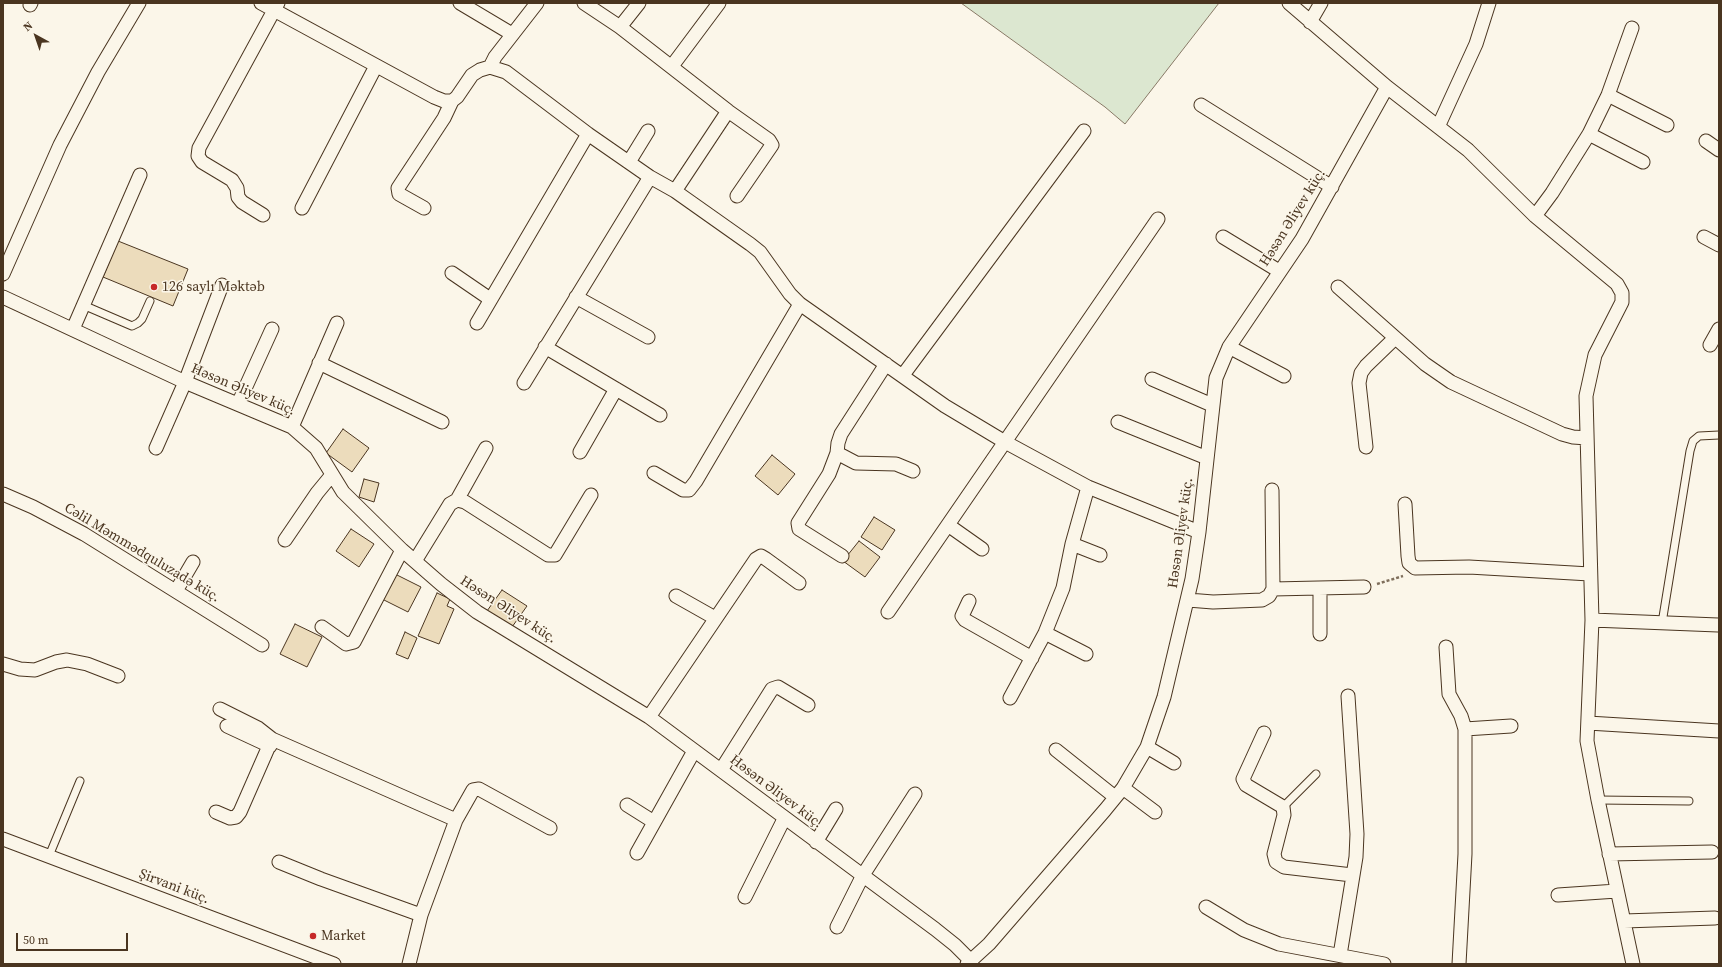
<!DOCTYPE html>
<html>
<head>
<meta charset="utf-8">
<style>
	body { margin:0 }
	#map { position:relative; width:1722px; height:967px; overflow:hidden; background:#fbf6e9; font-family:"Source Serif 4",serif }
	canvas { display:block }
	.frame { position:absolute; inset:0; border:4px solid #4a3520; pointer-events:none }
	.north { position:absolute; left:16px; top:16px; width:40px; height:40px; -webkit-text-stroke:3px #fbf6e9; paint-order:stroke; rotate:320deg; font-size:11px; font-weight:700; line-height:16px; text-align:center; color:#4a3520 }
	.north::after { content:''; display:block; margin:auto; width:14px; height:18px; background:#4a3520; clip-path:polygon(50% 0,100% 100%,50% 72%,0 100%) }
	.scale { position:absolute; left:16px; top:933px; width:112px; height:18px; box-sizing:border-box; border:2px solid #4a3520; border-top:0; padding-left:5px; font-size:12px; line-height:14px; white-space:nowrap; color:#4a3520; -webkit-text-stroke:3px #fbf6e9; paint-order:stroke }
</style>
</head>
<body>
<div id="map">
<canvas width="1722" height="967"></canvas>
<div class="frame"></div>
<div class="north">N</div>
<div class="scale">50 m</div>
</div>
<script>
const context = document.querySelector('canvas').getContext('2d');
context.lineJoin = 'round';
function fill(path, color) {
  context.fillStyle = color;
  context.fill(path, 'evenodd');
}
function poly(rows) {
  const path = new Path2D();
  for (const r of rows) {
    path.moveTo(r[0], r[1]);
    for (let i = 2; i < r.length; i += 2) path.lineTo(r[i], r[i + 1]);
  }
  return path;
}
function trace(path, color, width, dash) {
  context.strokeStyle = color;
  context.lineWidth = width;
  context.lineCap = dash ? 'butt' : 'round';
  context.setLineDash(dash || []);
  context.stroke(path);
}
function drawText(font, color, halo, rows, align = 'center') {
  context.font = font + ' "Source Serif 4",serif';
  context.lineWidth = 3;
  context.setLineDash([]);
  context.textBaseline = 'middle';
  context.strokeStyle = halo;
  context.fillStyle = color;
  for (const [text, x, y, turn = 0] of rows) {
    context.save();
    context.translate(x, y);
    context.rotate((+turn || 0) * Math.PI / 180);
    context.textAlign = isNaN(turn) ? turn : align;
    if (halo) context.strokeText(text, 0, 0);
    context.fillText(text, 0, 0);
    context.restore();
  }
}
const green = poly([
	[961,3,1219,3,1125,124,1105,107,961,3]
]);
fill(green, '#dce7d0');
trace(green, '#887966', 1);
const building = poly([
	[118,241,188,269,173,306,103,277,118,241],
	[343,429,369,448,352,472,326,453,343,429],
	[772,455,795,474,778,495,755,476,772,455],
	[364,479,379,483,374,502,359,497,364,479],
	[874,517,895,530,882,550,861,537,874,517],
	[351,529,374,544,359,567,336,551,351,529],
	[859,541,880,557,865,577,843,561,859,541],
	[393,573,421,587,408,612,380,598,393,573],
	[502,590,527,606,512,627,487,611,502,590],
	[437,593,450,599,447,606,454,609,439,644,418,636,437,593],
	[295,624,322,637,307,667,280,654,295,624],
	[405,632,417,638,408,659,396,654,405,632]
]);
fill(building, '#ecdcbc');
trace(building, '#4a3520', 1);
const lane = poly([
	[83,305,132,326,138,323,142,319,150,301],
	[1662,623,1690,451,1693,441,1699,436,1719,435],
	[1598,800,1689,801],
	[1283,807,1316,774],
	[49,856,80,781]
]);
const street = poly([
	[261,3,434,97,444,101,452,101,457,97,472,75,480,70,490,67,506,72,588,134,650,177,675,191,750,244,760,252,790,294,800,304,945,406,1005,442,1088,487,1199,532],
	[460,3,512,34],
	[584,3,620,27,728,111,769,140,772,145,737,196],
	[1289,3,1387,87,1468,150,1535,216,1617,284,1622,293,1622,302,1595,355,1586,396,1592,620,1587,741,1598,800,1633,964],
	[30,5,31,3],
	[1310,22,1321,3],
	[620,27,639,3],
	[672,66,719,3],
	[490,67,495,57,537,3],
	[1608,95,1667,125],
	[1201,105,1332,187],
	[1438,127,1476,44,1489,3],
	[1589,134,1643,162],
	[1706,141,1719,150],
	[629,162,648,131],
	[675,191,728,111],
	[302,208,376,66],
	[424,208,399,194,398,188,444,118,452,101],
	[263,215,242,202,238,197,237,188,232,180,202,162,198,156,199,148,278,3],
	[1535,216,1552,193,1589,134,1608,95,1632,28],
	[1223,237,1279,271],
	[1704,237,1719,245],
	[452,273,490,299],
	[3,274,60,145,98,72,139,3],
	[1338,287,1425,364,1451,382,1562,434,1573,437,1587,438],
	[3,297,185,382,292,427,316,448,343,492,402,550,441,584,477,612,649,717,935,929,955,945,971,961],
	[576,297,648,337],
	[477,323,588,134],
	[73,329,140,175],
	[1710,345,1719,329],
	[545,347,660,415],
	[1229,347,1284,376],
	[319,363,442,422],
	[903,375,1084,131],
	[1152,379,1212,405],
	[524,383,650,177],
	[238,404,272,329],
	[1118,422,1207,458],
	[292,427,337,323],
	[1366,447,1359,383,1361,373,1366,366,1395,338],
	[156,448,185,382,222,285],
	[580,452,616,389],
	[837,453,856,463,896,464,913,471],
	[654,473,683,490,689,490,696,481,800,304],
	[3,494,33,507,84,534,262,645],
	[457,500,486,448],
	[1405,504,1408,556,1409,563,1415,568,1469,567,1590,574],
	[948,525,982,549],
	[285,540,317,493,331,476],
	[1072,544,1100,555],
	[842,556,799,529,798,523,829,474,837,453,838,443,841,434,886,364],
	[415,561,450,504,457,500,465,502,548,555,555,555,591,495],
	[1273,589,1364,587],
	[176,591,193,562],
	[676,596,715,618],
	[1188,600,1213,602,1262,600,1269,596,1273,589,1272,490],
	[969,601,962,616,965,620,1032,658],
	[888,612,1158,219],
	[1592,620,1718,625],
	[322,627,346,644,354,642,402,550],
	[1045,633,1086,654],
	[1320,634,1320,588],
	[1446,647,1449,694,1461,716,1465,729,1465,854,1459,964],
	[3,664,20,669,35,670,56,662,67,660,87,664,118,676],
	[1010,698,1045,633,1063,588,1072,544,1088,487],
	[220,709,258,728,272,739,456,820,421,915,409,964],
	[649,717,756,559,761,556,766,559,799,583],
	[1588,723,1719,731],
	[227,726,270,746],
	[1465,729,1511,726],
	[1264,733,1243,779,1246,785,1283,807,1284,815,1274,854,1276,862,1284,867,1352,875],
	[1147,747,1174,763],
	[1056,750,1115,797],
	[721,770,772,689,778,687,808,705],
	[1123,788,1155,812],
	[627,805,654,822],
	[216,812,230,818,236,817,240,812,272,739],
	[456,820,473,790,479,789,550,828],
	[3,839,334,964],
	[816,842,836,809],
	[637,853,694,751],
	[1609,854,1712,852],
	[279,862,321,879,421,915],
	[1558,895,1617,891],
	[745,897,784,819],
	[1206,907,1244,930,1279,944,1384,964],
	[1624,921,1715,918],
	[837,927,863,875,915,794],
	[1340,955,1356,857,1357,834,1348,696],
	[967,964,989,944,1105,810,1123,788,1147,747,1164,697,1192,579,1199,532,1216,378,1229,347,1302,239,1387,87]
]);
trace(lane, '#4a3520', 9);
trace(street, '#4a3520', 15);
trace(poly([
	[1377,584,1403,576]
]), '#7f6f5c', 2.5, [3, 2]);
trace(lane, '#fbf6e9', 7);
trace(street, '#fbf6e9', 13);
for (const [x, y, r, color] of [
	[154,287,4,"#c62828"],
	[313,936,4,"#c62828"]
]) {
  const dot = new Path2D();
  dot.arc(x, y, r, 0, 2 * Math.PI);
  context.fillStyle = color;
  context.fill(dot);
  trace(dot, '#fbf6e9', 1.5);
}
drawText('14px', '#4a3520', '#fbf6e9', [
	["Həsən Əliyev küç.",1293,218,-58],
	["Həsən Əliyev küç.",243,390,23],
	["Həsən Əliyev küç.",1181,533,-82],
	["Cəlil Məmmədquluzadə küç.",142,553,31],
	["Həsən Əliyev küç.",508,610,33],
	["Həsən Əliyev küç.",776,792,37],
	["Şirvani küç.",174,887,21]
]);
drawText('14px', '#4a3520', '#fbf6e9', [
	["126 saylı Məktəb",162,287],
	["Market",321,936]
], 'left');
</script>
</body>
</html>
